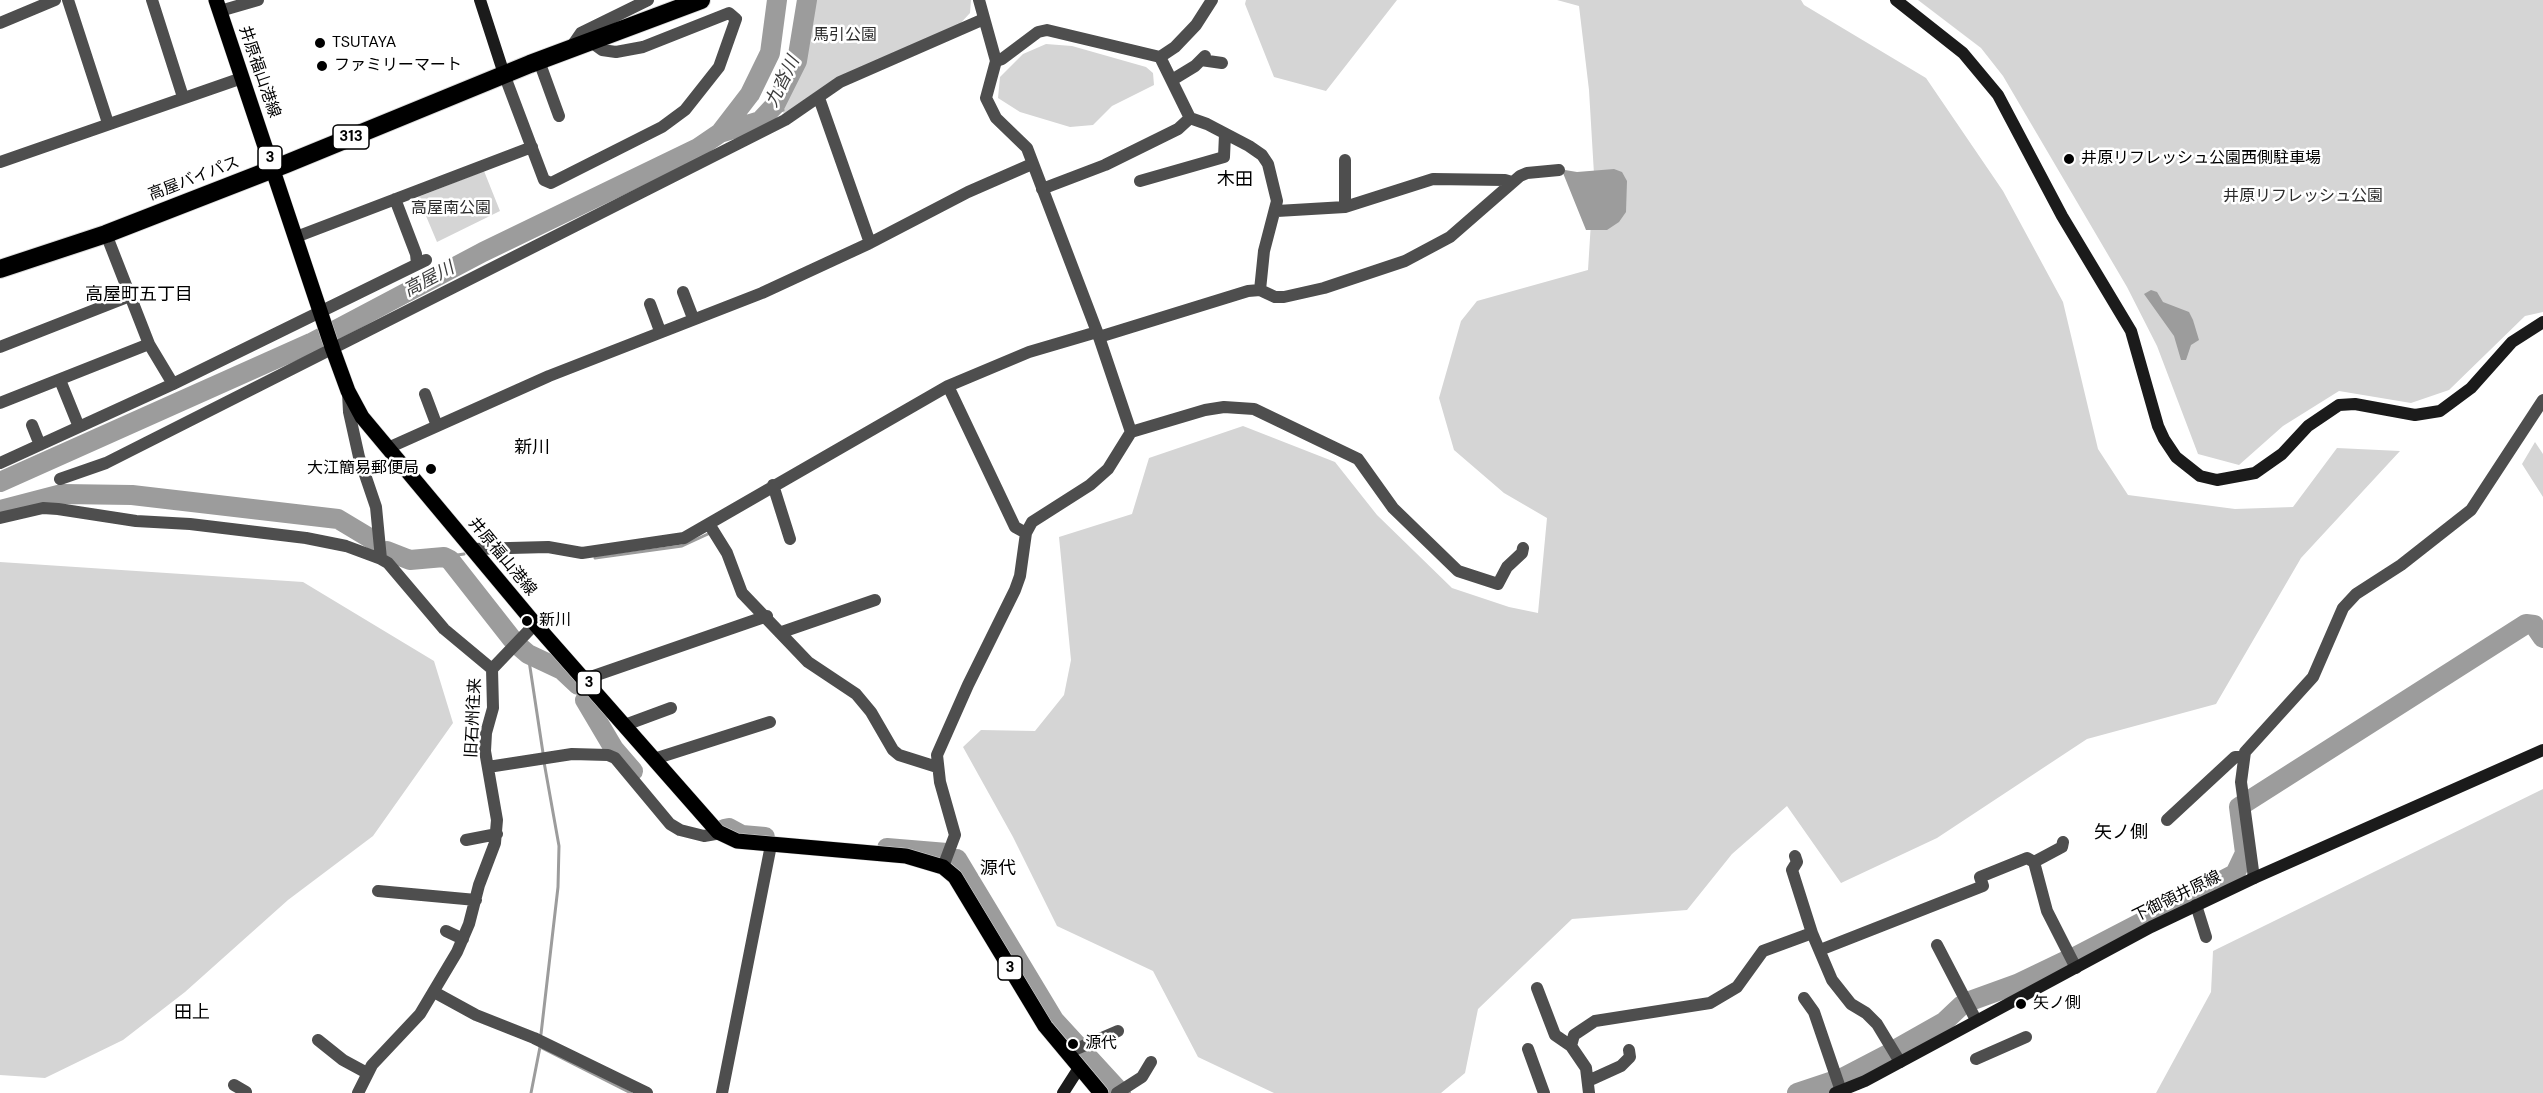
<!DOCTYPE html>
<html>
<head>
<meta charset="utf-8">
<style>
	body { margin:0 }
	canvas { display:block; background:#fff }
</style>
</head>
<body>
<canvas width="2543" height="1093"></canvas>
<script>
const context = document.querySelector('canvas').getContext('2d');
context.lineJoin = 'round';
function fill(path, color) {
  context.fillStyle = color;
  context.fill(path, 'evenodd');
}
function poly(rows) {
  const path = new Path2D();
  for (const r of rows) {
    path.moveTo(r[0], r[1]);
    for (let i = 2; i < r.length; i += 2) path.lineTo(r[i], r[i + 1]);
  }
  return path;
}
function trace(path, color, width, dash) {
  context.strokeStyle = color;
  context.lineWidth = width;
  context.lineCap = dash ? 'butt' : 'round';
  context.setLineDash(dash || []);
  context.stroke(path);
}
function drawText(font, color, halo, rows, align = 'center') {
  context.font = font + ' "DM Sans","Noto Sans JP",sans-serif';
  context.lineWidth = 5;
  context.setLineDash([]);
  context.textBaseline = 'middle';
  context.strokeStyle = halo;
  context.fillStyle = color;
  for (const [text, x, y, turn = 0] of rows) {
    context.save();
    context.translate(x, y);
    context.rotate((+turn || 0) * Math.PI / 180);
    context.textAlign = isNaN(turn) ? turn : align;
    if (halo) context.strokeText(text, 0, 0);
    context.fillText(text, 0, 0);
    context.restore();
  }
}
fill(poly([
	[812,0,971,0,970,13,957,27,784,113,778,108,792,89,805,55],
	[1246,0,1397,0,1326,91,1274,77,1245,4],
	[1557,0,1801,0,1804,5,1926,78,2003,191,2063,302,2098,449,2128,495,2235,509,2293,507,2337,448,2400,451,2301,558,2216,704,2087,739,1937,838,1841,883,1787,806,1732,854,1687,910,1572,919,1478,1009,1465,1073,1441,1093,1274,1093,1198,1057,1153,971,1057,926,1013,837,963,747,981,730,1035,731,1064,695,1071,660,1059,537,1132,514,1149,458,1243,426,1335,462,1377,515,1452,588,1509,607,1538,613,1547,518,1504,493,1454,450,1439,398,1461,321,1477,301,1588,270,1594,174,1589,90,1579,6],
	[1918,0,2543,0,2543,312,2525,316,2449,390,2411,403,2339,391,2283,426,2239,465,2198,454,2157,346,2127,287,2003,76,1981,48],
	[1046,44,1072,46,1146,67,1153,73,1154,85,1112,106,1093,125,1070,127,1020,112,998,98,1000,77,1023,54],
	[484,171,500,211,437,242,418,197],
	[2535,442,2543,454,2543,497,2522,464],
	[0,562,303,582,434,661,453,723,373,836,288,900,185,992,123,1040,45,1078,0,1075],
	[2543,789,2543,1093,2156,1093,2211,992,2213,951]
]), '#d5d5d5');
fill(poly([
	[1614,169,1622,172,1627,181,1626,212,1619,222,1607,230,1586,230,1563,173,1565,170,1577,172],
	[2151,290,2157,292,2163,302,2189,312,2193,320,2199,340,2191,345,2186,360,2181,360,2174,336,2144,294]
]), '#9c9c9c');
trace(poly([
	[760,121,783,110],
	[444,557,464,554],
	[595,558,682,546,708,534],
	[528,654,543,753],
	[541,1034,558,887,559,846,544,762],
	[531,1093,540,1047,631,1093]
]), '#9c9c9c', 3);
trace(poly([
	[720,133,760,121,775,105,797,61,807,0],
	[0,482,311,343,483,252,698,148,720,133,750,94,770,53,777,0],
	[0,510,62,494,132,495,338,519,373,540],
	[387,551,410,560,444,557,450,560,512,639],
	[521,648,528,654,562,670,578,685],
	[585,700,614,749,633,771],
	[724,829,729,828,742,835,765,837],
	[887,848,947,853],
	[957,859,1054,1020,1121,1093],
	[2075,957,2235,874,2245,853,2239,807,2245,803,2526,624,2534,625,2543,638],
	[1970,1001,2017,984,2065,961],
	[1898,1048,1944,1022,1962,1005],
	[1797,1093,1842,1078,1890,1053]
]), '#9c9c9c', 20);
const primary = poly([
	[216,0,333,350,348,391,362,417,535,624,718,832,737,841,906,856,943,867,955,877,1045,1026,1101,1093]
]);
const highway = poly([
	[0,269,106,234,286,164,530,64,701,0]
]);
trace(primary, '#dbdbdb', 16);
trace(highway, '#dbdbdb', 20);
trace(poly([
	[68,0,108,123],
	[152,0,183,97],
	[220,11,258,0],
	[0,23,55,0],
	[570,49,581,33,648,0],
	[1160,57,1190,118,1207,124,1249,146,1262,155,1268,164,1277,201,1264,251,1260,290],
	[1201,60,1222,63],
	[539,61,559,116],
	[996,61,1002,59,1038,32,1047,30,1160,57,1175,47,1196,25,1212,0],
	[504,74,544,180,551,183,662,127,685,110,719,67,736,19,729,13,643,47,616,52,602,50,591,42],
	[1172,80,1195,66,1205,56],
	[819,98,870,243],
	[1345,160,1345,207],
	[0,162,242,78],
	[1140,181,1224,157,1225,134],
	[1042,189,1105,165,1178,129,1190,118],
	[395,199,416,254,417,264],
	[1277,211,1345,207,1433,179,1505,180,1512,182],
	[106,234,149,344,173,384],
	[296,237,532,147],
	[683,292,693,318],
	[650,304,660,331],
	[1099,337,1248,291,1260,290,1275,297,1284,297,1324,288,1405,261,1450,237,1520,176,1527,173,1559,170],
	[0,347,130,296],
	[60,380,79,427],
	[948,386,1015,527,1026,533],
	[348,393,349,412,359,457,376,507,381,559,388,563,444,629,492,669,493,708,486,733,485,751,497,820,495,843,479,885,469,924,457,952,420,1014,372,1065,358,1093],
	[425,394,437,426],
	[0,403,149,344],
	[32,425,40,445],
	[1131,432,1205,410,1224,407,1254,409,1358,459,1393,508,1458,571,1498,584,1507,567,1522,553,1523,548],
	[388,448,549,376,762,293,870,243,968,192,1032,164],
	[0,463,173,384,426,260],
	[60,479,106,463,785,120,840,82,984,19],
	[773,485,790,539],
	[0,518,43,508,58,509,136,521,190,524,306,538,346,546,381,559],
	[709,524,727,553,742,593,808,662,856,694,871,712,893,750,899,755,937,767],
	[472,549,548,547,582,553,684,538,948,386,1029,352,1097,332],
	[782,632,875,600],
	[492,669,535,624],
	[585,679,767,616],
	[625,725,671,708],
	[654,759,770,722],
	[488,767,572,754,608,755,615,758,670,824,680,830,704,836,721,833],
	[2167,820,2235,757,2243,757],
	[466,840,497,834],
	[1795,856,1797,862,1792,870,1812,933,1832,980,1851,1004,1866,1013,1877,1024,1900,1062],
	[2034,862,2047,911,2076,968],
	[943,867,955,835,940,782,937,755,968,685,1015,590,1020,576,1026,533,1032,522,1090,485,1108,469,1131,432,1099,337,1027,148,996,118,986,98,996,61,979,0],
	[2254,878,2241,782,2245,752,2313,677,2343,608,2356,594,2401,565,2471,510,2543,400],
	[378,891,476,900],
	[2196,905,2206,937],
	[446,931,463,939],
	[1937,945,1976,1020],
	[1820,950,1983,886,1980,877,2027,858,2034,862,2062,847,2063,842],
	[1537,988,1555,1035,1571,1046,1586,1068,1589,1093],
	[434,992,476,1015,534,1038,647,1093],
	[1804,998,1814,1012,1841,1091],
	[318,1040,343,1060,367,1073],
	[1571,1046,1574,1035,1595,1021,1710,1003,1737,987,1763,951,1812,933],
	[1528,1049,1544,1093],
	[1067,1053,1118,1031],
	[1976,1059,2026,1037],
	[1588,1081,1621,1066,1630,1057,1629,1050],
	[234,1085,246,1092],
	[722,1093,771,845],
	[1117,1093,1142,1077,1151,1062]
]), '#4e4e4e', 12);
trace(poly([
	[480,0,504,74],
	[1896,0,1963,53,1998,95,2062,216,2131,331,2158,426,2164,439,2176,457,2200,476,2217,480,2255,473,2282,454,2308,426,2339,405,2355,404,2415,415,2440,411,2471,388,2512,342,2543,322],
	[1063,1093,1079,1068],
	[1835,1093,1865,1081,2151,927,2254,878,2543,750]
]), '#1b1b1b', 12);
trace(primary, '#000', 15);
trace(highway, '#000', 18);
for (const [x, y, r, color] of [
	[320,43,6,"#000"],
	[322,66,6,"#000"],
	[2069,159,6,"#000"],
	[431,469,6,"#000"],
	[527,621,6,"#000"],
	[2021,1004,6,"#000"],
	[1073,1044,6,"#000"]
]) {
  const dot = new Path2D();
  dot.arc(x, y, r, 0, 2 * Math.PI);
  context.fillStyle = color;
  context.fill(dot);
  trace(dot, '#fff', 2);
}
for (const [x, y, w] of [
	[351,137,36],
	[270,158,24],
	[589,683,24],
	[1010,968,24]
]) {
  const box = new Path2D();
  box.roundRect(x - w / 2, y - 12, w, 24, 4.5);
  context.fillStyle = '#fff';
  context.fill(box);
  trace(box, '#000', 1.5);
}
drawText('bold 15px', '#000', null, [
	["313",351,137],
	["3",270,158],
	["3",589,683],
	["3",1010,968]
]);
drawText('16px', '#2c2c2c', '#fff', [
	["馬引公園",845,36],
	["井原リフレッシュ公園",2303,197],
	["高屋南公園",451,209]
]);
drawText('16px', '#000', '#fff', [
	["TSUTAYA",332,43],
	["ファミリーマート",334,66],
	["井原リフレッシュ公園西側駐車場",2081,159],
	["大江簡易郵便局",419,469,"right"],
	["新川",539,621],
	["矢ノ側",2033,1004],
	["源代",1085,1044]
], 'left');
drawText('16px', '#000', '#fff', [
	["井原福山港線",259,72,71],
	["高屋バイパス",194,179,-21],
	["井原福山港線",502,557,50],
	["旧石州往来",474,718,-87],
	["下御領井原線",2177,897,-26]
]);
drawText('italic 18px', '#3d3d3d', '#fff', [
	["九沓川",783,82,-64],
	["高屋川",429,280,-28]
]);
drawText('18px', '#000', '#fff', [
	["木田",1235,180],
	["高屋町五丁目",139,295],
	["新川",532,448],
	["矢ノ側",2121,833],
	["源代",998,869],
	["田上",192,1013]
]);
</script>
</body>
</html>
